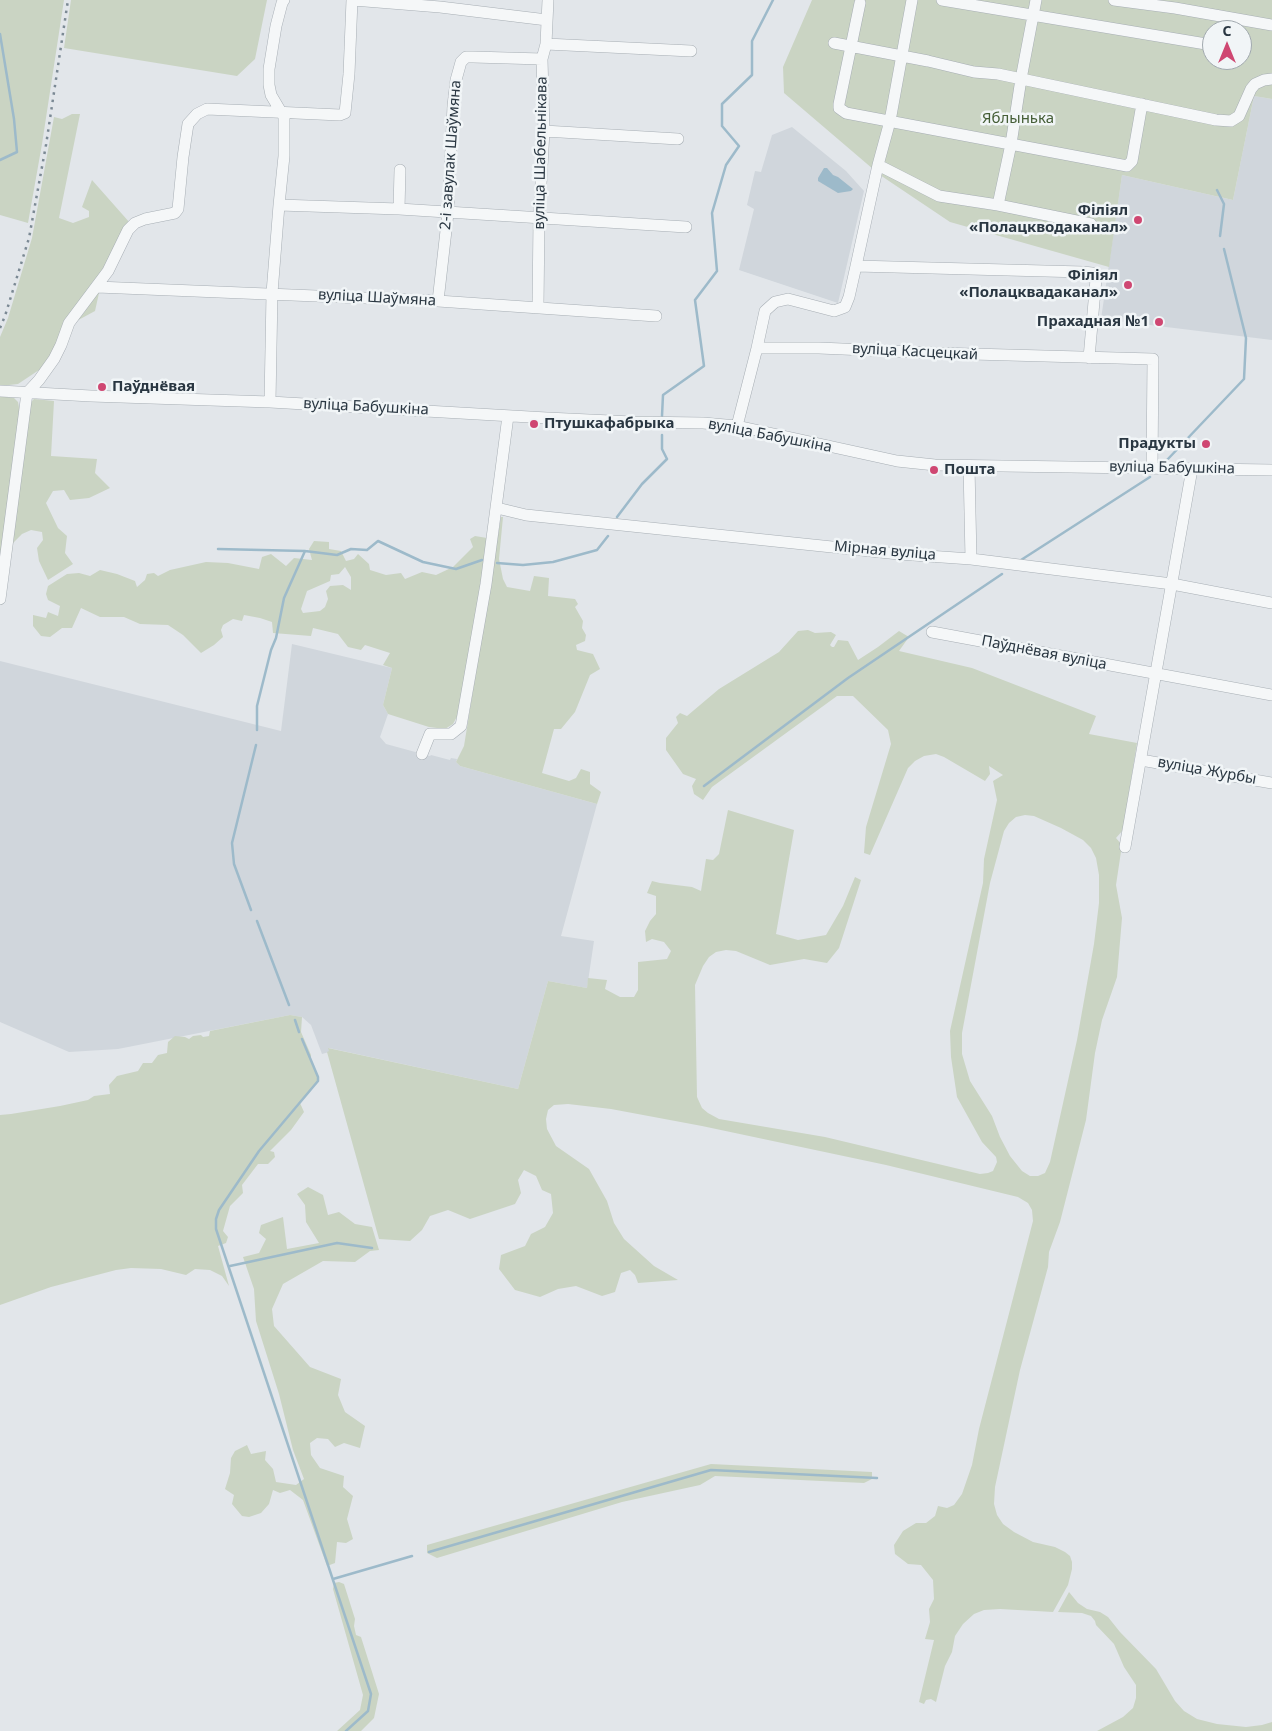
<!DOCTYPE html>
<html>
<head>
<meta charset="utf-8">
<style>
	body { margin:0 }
	#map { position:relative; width:1272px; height:1731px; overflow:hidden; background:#e2e6ea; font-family:"Noto Sans",sans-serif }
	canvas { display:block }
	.north { position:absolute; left:1202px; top:20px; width:50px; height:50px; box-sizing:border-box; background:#f1f5f7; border:1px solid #a1a9af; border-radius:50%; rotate:0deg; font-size:14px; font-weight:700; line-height:20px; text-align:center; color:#2a3742 }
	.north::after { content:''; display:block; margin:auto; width:18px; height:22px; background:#cf4772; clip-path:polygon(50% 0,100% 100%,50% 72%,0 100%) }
</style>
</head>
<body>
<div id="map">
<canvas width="1272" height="1731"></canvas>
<div class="north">С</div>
</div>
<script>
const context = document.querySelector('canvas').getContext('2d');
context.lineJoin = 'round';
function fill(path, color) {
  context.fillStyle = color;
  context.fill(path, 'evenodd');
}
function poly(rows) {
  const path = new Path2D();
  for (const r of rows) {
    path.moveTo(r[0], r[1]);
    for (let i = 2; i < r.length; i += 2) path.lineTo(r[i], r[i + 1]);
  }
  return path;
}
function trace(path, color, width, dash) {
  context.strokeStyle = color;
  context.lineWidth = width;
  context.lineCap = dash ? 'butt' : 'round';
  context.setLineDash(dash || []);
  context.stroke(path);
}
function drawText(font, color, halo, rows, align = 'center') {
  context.font = font + ' "Noto Sans",sans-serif';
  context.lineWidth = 5;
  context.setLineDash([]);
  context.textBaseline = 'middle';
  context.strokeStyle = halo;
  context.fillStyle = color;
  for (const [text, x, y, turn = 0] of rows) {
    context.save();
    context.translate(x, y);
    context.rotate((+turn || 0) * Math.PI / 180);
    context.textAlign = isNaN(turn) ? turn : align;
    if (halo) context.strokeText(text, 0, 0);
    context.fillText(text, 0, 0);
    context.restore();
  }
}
fill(poly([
	[1254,96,1272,99,1272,340,1101,319,1122,175,1233,200],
	[792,127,846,171,864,191,838,303,739,270,754,209,747,205,755,171,761,172,772,135],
	[292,644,392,668,383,705,388,714,380,737,386,744,430,756,431,755,450,760,451,758,457,759,456,762,460,766,597,804,561,936,594,941,587,988,548,981,518,1089,329,1048,329,1052,322,1054,311,1025,302,1017,290,1015,118,1049,69,1052,0,1022,0,661,281,731]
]), '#d0d6dc');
fill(poly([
	[0,0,64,0,42,144,28,223,0,215],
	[71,0,267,0,255,59,237,76,64,48],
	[812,0,1272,0,1272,99,1254,96,1233,200,1122,175,1109,267,950,222,880,175,784,93,783,67],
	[1212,30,1242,30,1242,60,1212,60],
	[72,114,80,114,59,218,73,223,89,217,89,211,82,207,92,180,130,223,106,270,45,366,18,384,0,386,0,337,8,318,32,238,54,117,62,119],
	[96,293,99,293,95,311,71,324,83,314],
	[0,396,14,398,18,402,20,413,0,566],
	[34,399,54,401,51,456,97,459,95,473,110,488,89,498,70,500,64,490,53,491,46,503,58,528,67,536,65,553,73,564,48,580,39,561,37,548,43,540,42,532,31,530,22,534,12,544,31,402],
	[501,517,503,517,499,559,503,579,507,587,530,591,534,576,549,578,548,596,575,599,578,604,575,607,583,621,582,628,586,635,585,641,576,645,577,650,593,654,600,669,590,675,575,712,561,729,554,729,542,773,569,781,576,778,581,769,590,772,590,784,601,792,597,804,460,766,456,762,464,746],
	[475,536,487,538,481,581,460,711,453,724,445,729,429,727,388,714,383,705,392,668,383,665,390,653,365,645,361,650,348,647,338,634,313,628,311,636,273,633,272,622,260,618,244,615,242,621,233,619,223,625,221,630,223,637,214,645,201,653,183,635,168,625,140,624,124,617,100,617,81,608,72,628,62,628,50,637,41,636,33,626,33,615,46,618,48,612,58,616,60,606,48,600,46,594,48,586,67,574,79,573,90,576,100,570,117,574,135,581,137,587,145,580,147,574,154,573,158,576,170,570,206,562,228,563,259,569,262,557,271,554,286,566,294,558,312,560,309,549,314,541,329,542,329,549,341,551,346,561,354,559,358,554,369,564,370,570,386,575,401,573,405,579,422,572,436,575,453,567,473,547,470,539],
	[345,567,351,577,351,590,343,585,330,586,326,591,328,599,325,607,320,611,303,613,301,609,307,591,330,581,331,575,339,574],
	[808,630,815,633,831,632,836,635,830,645,832,647,834,647,838,640,848,641,858,660,878,647,899,631,909,637,899,651,972,668,1096,716,1089,734,1137,743,1123,830,1116,838,1122,845,1116,885,1122,918,1117,977,1102,1020,1095,1053,1086,1120,1060,1222,1049,1252,1048,1267,1020,1370,995,1487,994,1504,997,1515,1003,1524,1014,1532,1033,1542,1055,1547,1065,1552,1070,1556,1072,1562,1072,1569,1068,1585,1053,1612,1000,1609,984,1610,974,1614,963,1624,955,1636,952,1652,945,1666,936,1702,931,1699,926,1700,924,1704,919,1702,934,1640,925,1639,930,1622,929,1609,934,1599,933,1580,921,1565,908,1564,895,1554,894,1545,903,1531,916,1523,926,1523,935,1516,938,1506,947,1508,954,1505,962,1494,972,1465,979,1429,1033,1221,1032,1210,1028,1203,1018,1197,886,1165,702,1126,611,1109,568,1104,554,1105,548,1110,546,1119,547,1129,556,1146,589,1169,607,1201,614,1223,624,1239,654,1266,678,1280,638,1283,635,1275,630,1270,621,1273,615,1292,602,1296,576,1286,558,1289,540,1297,515,1290,499,1269,501,1255,525,1246,531,1234,545,1227,553,1213,551,1194,542,1190,536,1176,524,1170,518,1180,521,1193,515,1204,470,1219,448,1210,430,1216,422,1230,410,1241,379,1239,327,1052,329,1051,328,1048,518,1089,548,981,587,988,588,978,607,980,605,989,620,997,634,997,638,990,638,962,667,959,671,951,664,942,652,939,646,942,645,931,650,921,656,914,656,896,647,893,652,881,660,883,692,887,701,891,706,859,713,860,719,854,728,810,794,830,776,934,798,940,826,935,843,906,855,877,861,880,839,948,827,963,804,959,770,965,736,951,726,950,716,952,709,957,703,966,695,985,697,1097,702,1108,708,1113,719,1119,825,1137,980,1174,988,1173,993,1171,997,1162,996,1157,982,1142,957,1097,951,1057,950,1031,983,883,984,859,997,800,993,781,1003,775,989,766,990,774,985,781,944,757,936,754,924,756,915,761,908,768,870,855,864,853,866,827,891,744,888,730,853,696,837,696,712,787,703,800,694,794,692,786,696,779,683,774,666,750,666,738,678,723,676,717,680,713,687,716,719,689,779,652,798,631],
	[1025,815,1034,816,1061,828,1083,840,1091,848,1096,858,1099,875,1099,903,1094,944,1077,1040,1050,1162,1045,1173,1038,1176,1030,1176,1022,1171,1010,1156,1000,1137,992,1116,970,1081,962,1054,962,1033,990,883,1004,831,1009,823,1016,817],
	[290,1015,302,1017,301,1032,311,1055,311,1061,318,1077,318,1081,300,1103,304,1112,291,1130,270,1151,274,1152,275,1157,268,1164,258,1164,242,1185,243,1193,230,1206,223,1231,228,1237,226,1243,218,1246,229,1286,222,1276,210,1270,195,1269,186,1275,161,1269,131,1268,116,1270,51,1287,0,1305,0,1115,11,1114,60,1106,88,1100,94,1096,110,1094,109,1085,117,1076,138,1071,143,1063,152,1063,158,1055,167,1053,168,1042,175,1036,185,1037,189,1039,193,1036,201,1035,203,1037,209,1036,210,1031],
	[308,1187,323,1195,328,1215,339,1212,355,1224,372,1227,379,1250,370,1251,355,1262,323,1261,283,1284,272,1309,274,1326,310,1367,341,1379,338,1395,345,1412,365,1426,360,1448,344,1443,335,1447,328,1439,317,1438,310,1443,311,1455,320,1468,344,1476,343,1487,353,1496,347,1519,353,1539,346,1543,337,1542,335,1563,327,1566,303,1500,290,1490,280,1493,273,1490,269,1504,261,1513,249,1517,242,1516,232,1504,234,1495,225,1489,230,1473,231,1458,235,1451,247,1445,251,1454,266,1451,265,1460,273,1469,276,1482,296,1485,304,1479,293,1450,279,1394,256,1321,254,1289,243,1257,259,1253,266,1239,259,1233,261,1225,283,1217,287,1249,319,1243,306,1222,305,1205,297,1194],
	[711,1464,872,1472,872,1479,864,1483,715,1476,700,1485,622,1502,437,1558,427,1553,427,1545],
	[339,1582,344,1584,355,1619,354,1626,356,1635,361,1637,379,1694,374,1718,361,1731,337,1731,360,1710,363,1695,333,1589,334,1583],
	[1069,1592,1078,1603,1087,1609,1100,1612,1108,1617,1120,1632,1156,1669,1175,1701,1184,1711,1197,1719,1217,1724,1246,1727,1262,1725,1272,1722,1272,1731,1097,1731,1123,1717,1133,1708,1136,1698,1136,1685,1124,1667,1114,1644,1096,1625,1095,1621,1091,1616,1082,1613,1058,1612]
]), '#cad4c3');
fill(poly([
	[824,168,827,168,833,175,838,177,853,189,851,191,838,193,818,181,818,178]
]), '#9dbaca');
trace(poly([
	[0,34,14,119,17,152,0,160],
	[1217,190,1224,204,1220,236],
	[662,416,663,395,704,366,695,300,717,271,712,213,726,165,739,146,722,126,722,104,752,75,752,41,773,0],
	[1167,460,1244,379,1246,338,1224,249],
	[617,517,642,484,667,459,662,449,662,435],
	[218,549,305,551,337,555,351,549,367,550,378,541,423,562,456,569,482,560],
	[1021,560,1150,477],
	[497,563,523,565,553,562,597,550,608,536],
	[257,730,257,706,271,650,276,638,284,598,305,551],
	[704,786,848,678,1002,574],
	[251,910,234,864,232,843,256,745],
	[257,921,289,1005],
	[295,1020,299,1032],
	[302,1039,318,1077,318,1081,259,1151,219,1210,216,1219,216,1229,371,1694,368,1711,346,1731],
	[230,1266,337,1243,372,1248],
	[429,1552,711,1470,877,1478],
	[333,1579,412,1556]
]), '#9dbaca', 2.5);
const minor = poly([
	[353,0,440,7,547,20],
	[942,0,1212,45],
	[1114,0,1175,8,1272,25],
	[860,3,839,104,839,108,846,113,1127,166,1132,161,1142,104],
	[834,43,928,61,974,72,998,74,1216,120,1231,121,1239,116,1251,89,1255,84,1264,80,1272,79],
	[546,44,691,51],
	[1242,49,1245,50],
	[544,131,678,139],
	[878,165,939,196,998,205,1091,224],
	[279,205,284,156,284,117,271,95,269,85,269,69,276,26,282,3,284,0],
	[998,205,1011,144,1021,79,1036,0],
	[399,209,400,170],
	[856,266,878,165,890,121,912,0],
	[97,287,438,301,656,316],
	[438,301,448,213,453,106,456,80,461,62,466,57,473,57,542,59],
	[538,307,539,219,544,131,542,59,546,44,548,0],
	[757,348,765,311,775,302,788,299,834,311,845,307,849,297,856,266,1083,272,1092,273,1096,279,1089,358],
	[0,391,91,396,270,402,547,418,632,422,703,423,737,426,897,461,935,465,1272,470],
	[27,393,39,380,54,359,61,345,69,323,108,271,128,230,135,223,145,219,175,213,178,209,183,157,188,124,197,114,207,109,340,115,345,113,349,74,352,0],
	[270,402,272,293,279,205,399,209,686,227],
	[737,426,757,348,819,348,936,353,1153,359,1152,468],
	[969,466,971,559],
	[497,508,526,515,899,554,971,559,1172,584,1272,603],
	[0,599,27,393],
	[932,632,1272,695],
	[422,754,430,734,451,734,461,726,486,584,508,416],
	[1141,760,1272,783],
	[1125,847,1192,469]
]);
trace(minor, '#a7aeb4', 12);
trace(minor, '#f5f7f8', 11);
trace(poly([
	[0,328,5,316,29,238,46,145,68,0]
]), '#7b8994', 2.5, [2.5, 5]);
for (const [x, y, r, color] of [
	[1138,220,5,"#cf4772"],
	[1128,285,5,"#cf4772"],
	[1159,322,5,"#cf4772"],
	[102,387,5,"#cf4772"],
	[534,424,5,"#cf4772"],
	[1206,444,5,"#cf4772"],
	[934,470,5,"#cf4772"]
]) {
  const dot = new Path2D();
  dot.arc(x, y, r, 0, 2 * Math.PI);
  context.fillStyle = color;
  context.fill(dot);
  trace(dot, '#f1f5f7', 2);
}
drawText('15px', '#455e37', '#f1f5f7', [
	["Яблынька",1018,119]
]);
drawText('15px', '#2a3742', '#f1f5f7', [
	["вуліца Шабельнікава",541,153,-89],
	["2-і завулак Шаўмяна",451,155,-86],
	["вуліца Шаўмяна",377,298,3],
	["вуліца Касцецкай",915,352,3],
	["вуліца Бабушкіна",366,407,3],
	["вуліца Бабушкіна",770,436,11],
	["вуліца Бабушкіна",1172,468,1],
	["Мірная вуліца",885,551,5],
	["Паўднёвая вуліца",1044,653,11],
	["вуліца Журбы",1207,771,10]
]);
drawText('bold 15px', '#2a3742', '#f1f5f7', [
	["Філіял",1128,211],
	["«Полацкводаканал»",1128,228],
	["Філіял",1118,276],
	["«Полацквадаканал»",1118,293],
	["Прахадная №1",1149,322],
	["Паўднёвая",112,387,"left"],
	["Птушкафабрыка",544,424,"left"],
	["Прадукты",1196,444],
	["Пошта",944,470,"left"]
], 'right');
</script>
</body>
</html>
